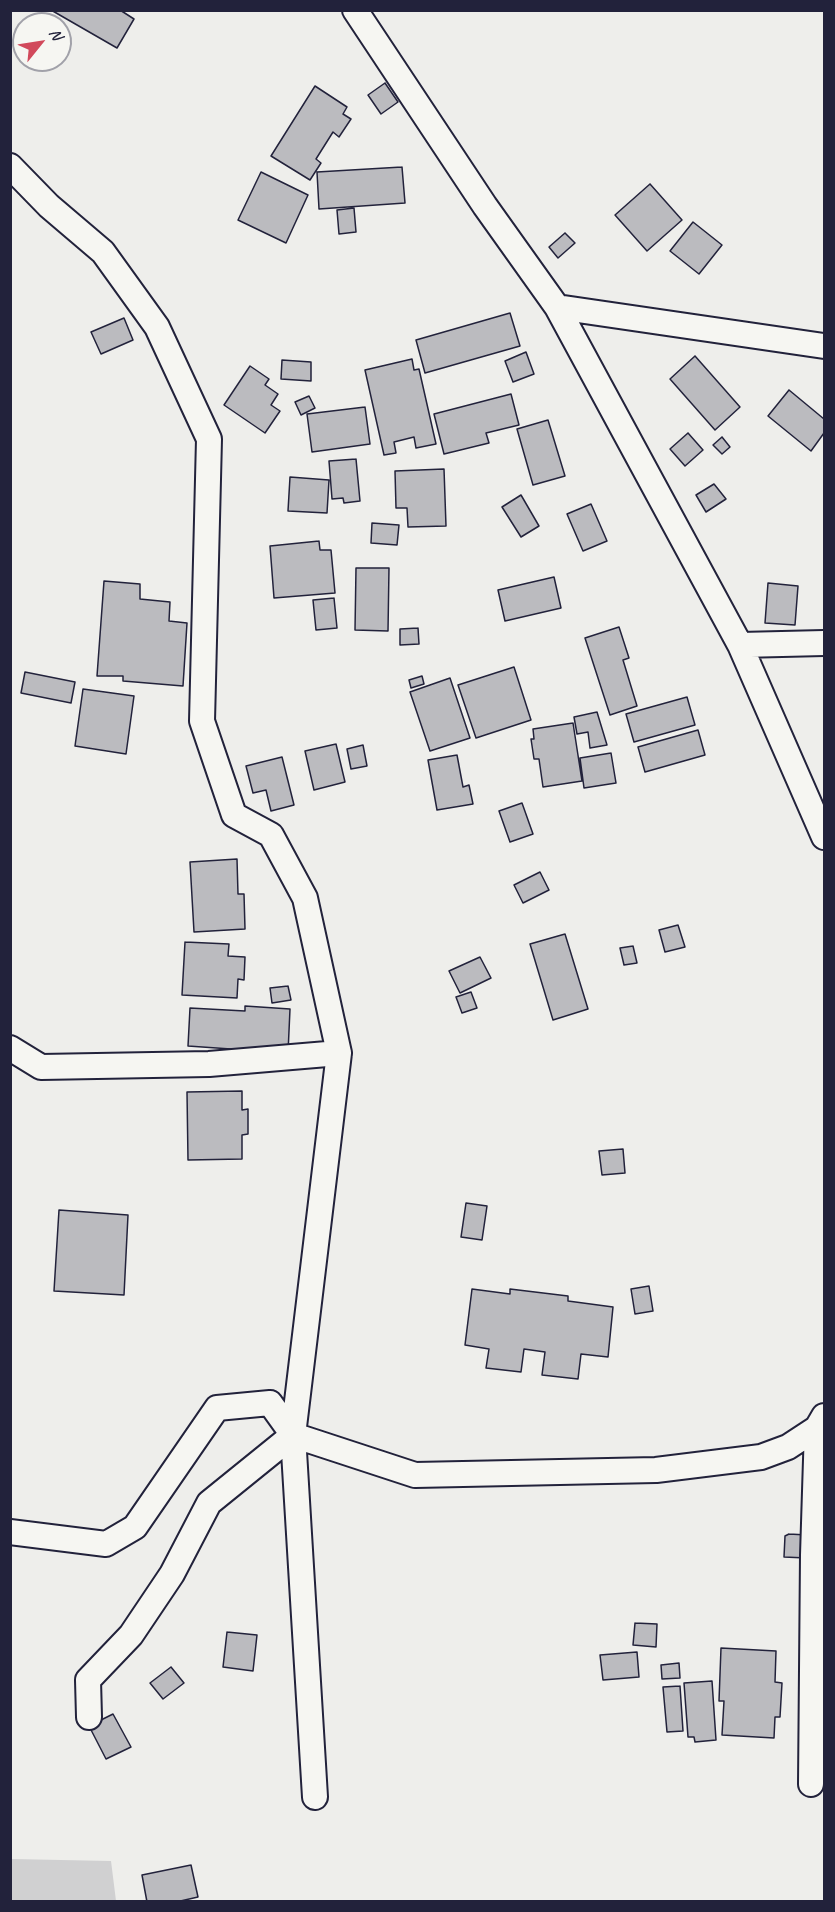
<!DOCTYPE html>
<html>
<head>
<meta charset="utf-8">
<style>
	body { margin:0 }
	#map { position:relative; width:835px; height:1912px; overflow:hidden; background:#eeeeeb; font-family:Caveat,sans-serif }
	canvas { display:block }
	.frame { position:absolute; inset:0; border:12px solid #22223b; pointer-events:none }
	.north { position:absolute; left:12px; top:12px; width:60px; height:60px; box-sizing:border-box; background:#f6f6f2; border:2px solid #a1a1a9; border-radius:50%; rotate:60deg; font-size:16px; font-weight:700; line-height:24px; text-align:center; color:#22223b }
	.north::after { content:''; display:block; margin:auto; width:21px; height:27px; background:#d1495b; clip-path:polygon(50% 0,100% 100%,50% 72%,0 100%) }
</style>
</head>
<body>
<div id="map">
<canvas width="835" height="1912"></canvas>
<div class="frame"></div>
<div class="north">N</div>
</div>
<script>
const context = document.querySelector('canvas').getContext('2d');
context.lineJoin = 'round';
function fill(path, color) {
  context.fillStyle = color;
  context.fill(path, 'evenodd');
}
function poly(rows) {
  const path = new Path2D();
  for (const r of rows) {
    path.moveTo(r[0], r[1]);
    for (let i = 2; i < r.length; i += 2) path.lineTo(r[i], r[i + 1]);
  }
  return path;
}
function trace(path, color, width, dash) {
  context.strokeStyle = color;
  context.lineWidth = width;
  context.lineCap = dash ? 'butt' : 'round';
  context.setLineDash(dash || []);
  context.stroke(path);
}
fill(poly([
	[11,1859,111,1861,116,1901,11,1901]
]), '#d0d0d1');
const building = poly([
	[51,10,120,10,134,19,117,48,51,10],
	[385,83,398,102,381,114,368,95,385,83],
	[315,86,347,107,343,114,351,119,339,137,333,132,316,159,321,163,310,180,271,156,315,86],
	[402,167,405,203,319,209,317,172,402,167],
	[261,172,308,195,286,243,238,220,261,172],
	[650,184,682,220,647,251,615,215,650,184],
	[354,208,356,232,339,234,337,210,354,208],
	[693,222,722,245,699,274,670,251,693,222],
	[565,233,575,243,558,258,549,247,565,233],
	[510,313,520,346,425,373,416,340,510,313],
	[124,318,133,340,101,354,91,332,124,318],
	[526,352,534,374,513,382,505,361,526,352],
	[695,356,740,407,715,430,670,379,695,356],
	[412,359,414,370,419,369,436,444,416,448,414,437,394,442,396,453,384,455,365,370,412,359],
	[282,360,311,362,311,381,281,379,282,360],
	[250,366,269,379,265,385,278,394,271,405,280,411,265,433,224,405,250,366],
	[789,390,824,419,824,433,811,451,768,416,789,390],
	[511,394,519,425,486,433,489,443,444,454,434,414,511,394],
	[309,396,315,408,301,415,295,402,309,396],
	[365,407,370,444,312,452,307,414,365,407],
	[548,420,565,476,533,485,517,429,548,420],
	[688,433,703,450,685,466,670,449,688,433],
	[722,437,730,447,722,454,713,445,722,437],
	[356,459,360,501,344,503,343,498,332,499,329,461,356,459],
	[444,469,446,526,408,527,407,508,396,508,395,471,444,469],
	[290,477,329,480,327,513,288,511,290,477],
	[714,484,726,499,706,512,696,495,714,484],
	[521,495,539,526,521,537,502,507,521,495],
	[591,504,607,541,583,551,567,514,591,504],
	[372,523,399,525,397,545,371,543,372,523],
	[319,541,320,550,331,550,335,593,274,598,270,546,319,541],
	[356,568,389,568,388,631,355,630,356,568],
	[554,577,561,608,505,621,498,590,554,577],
	[104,581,140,584,140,599,170,602,169,621,187,623,183,686,123,681,123,676,97,676,104,581],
	[768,583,798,586,795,625,765,623,768,583],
	[334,598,337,628,316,630,313,600,334,598],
	[619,627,629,658,623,660,637,706,610,715,585,638,619,627],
	[418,628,419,644,400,645,400,629,418,628],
	[514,667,531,720,476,738,458,685,514,667],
	[25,672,75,682,71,703,21,693,25,672],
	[422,676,424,684,411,688,409,680,422,676],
	[450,678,470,738,430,751,410,692,450,678],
	[83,689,134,696,126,754,75,746,83,689],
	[687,697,695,725,634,742,626,714,687,697],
	[597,712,607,745,590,748,588,732,577,734,574,717,597,712],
	[573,723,582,781,543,787,539,759,534,759,531,739,534,739,533,729,573,723],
	[698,730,705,755,645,772,638,747,698,730],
	[336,744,345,782,314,790,305,751,336,744],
	[363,745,367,766,351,769,347,749,363,745],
	[611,753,616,783,584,788,580,758,611,753],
	[457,755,463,787,469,785,473,804,437,810,428,760,457,755],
	[282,757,294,805,271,811,266,790,253,793,246,766,282,757],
	[522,803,533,834,510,842,499,811,522,803],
	[237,859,238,894,244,894,245,929,194,932,190,862,237,859],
	[540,872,549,890,523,903,514,885,540,872],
	[678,925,685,947,665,952,659,930,678,925],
	[565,934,588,1009,553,1020,530,944,565,934],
	[185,942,229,944,228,956,245,957,244,980,238,979,237,998,182,995,185,942],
	[633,946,637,963,624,965,620,948,633,946],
	[480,957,491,978,460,993,449,971,480,957],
	[288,986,291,1000,272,1003,270,988,288,986],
	[471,992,477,1008,462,1013,456,997,471,992],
	[245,1006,290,1009,288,1053,188,1046,190,1008,245,1011,245,1006],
	[242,1091,242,1110,248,1109,248,1134,242,1135,242,1159,188,1160,187,1092,242,1091],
	[623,1149,625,1173,602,1175,599,1151,623,1149],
	[466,1203,487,1206,482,1240,461,1237,466,1203],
	[59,1210,128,1215,124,1295,54,1291,59,1210],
	[649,1286,653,1311,635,1314,631,1289,649,1286],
	[472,1289,510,1294,510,1289,568,1296,568,1301,613,1307,608,1357,581,1354,578,1379,542,1375,545,1352,524,1349,521,1372,486,1368,489,1349,465,1345,472,1289],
	[789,1534,807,1535,806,1558,784,1557,785,1536,789,1534],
	[635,1623,657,1624,656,1647,633,1645,635,1623],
	[227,1632,257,1635,253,1671,223,1667,227,1632],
	[721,1648,776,1651,775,1682,782,1683,780,1717,775,1717,774,1738,722,1735,724,1701,719,1701,721,1648],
	[637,1652,639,1677,603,1680,600,1655,637,1652],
	[679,1663,680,1678,662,1679,661,1665,679,1663],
	[171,1667,184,1683,163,1699,150,1683,171,1667],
	[712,1681,716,1740,695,1742,694,1737,688,1737,684,1683,712,1681],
	[680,1686,683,1731,667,1732,663,1687,680,1686],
	[113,1714,131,1747,106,1759,89,1726,113,1714],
	[191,1865,198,1897,176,1902,147,1902,142,1875,191,1865]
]);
fill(building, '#bbbbbf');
trace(building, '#22223b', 1.5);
const street = poly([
	[355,10,485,206,557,307,740,645,824,837],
	[10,166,49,206,103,252,157,327,209,439,202,721,234,815,271,835,305,898,339,1053,293,1435,315,1797],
	[557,307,824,346],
	[740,645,824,643],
	[10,1048,41,1067,209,1064,339,1053],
	[10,1532,106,1544,135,1527,217,1408,270,1403,293,1435,415,1475,656,1470,761,1457,788,1447,817,1428],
	[89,1717,88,1680,131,1635,172,1574,209,1503,293,1435],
	[811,1784,813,1555,817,1428,824,1416]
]);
trace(street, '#22223b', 28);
trace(street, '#f6f6f2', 24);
</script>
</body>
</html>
